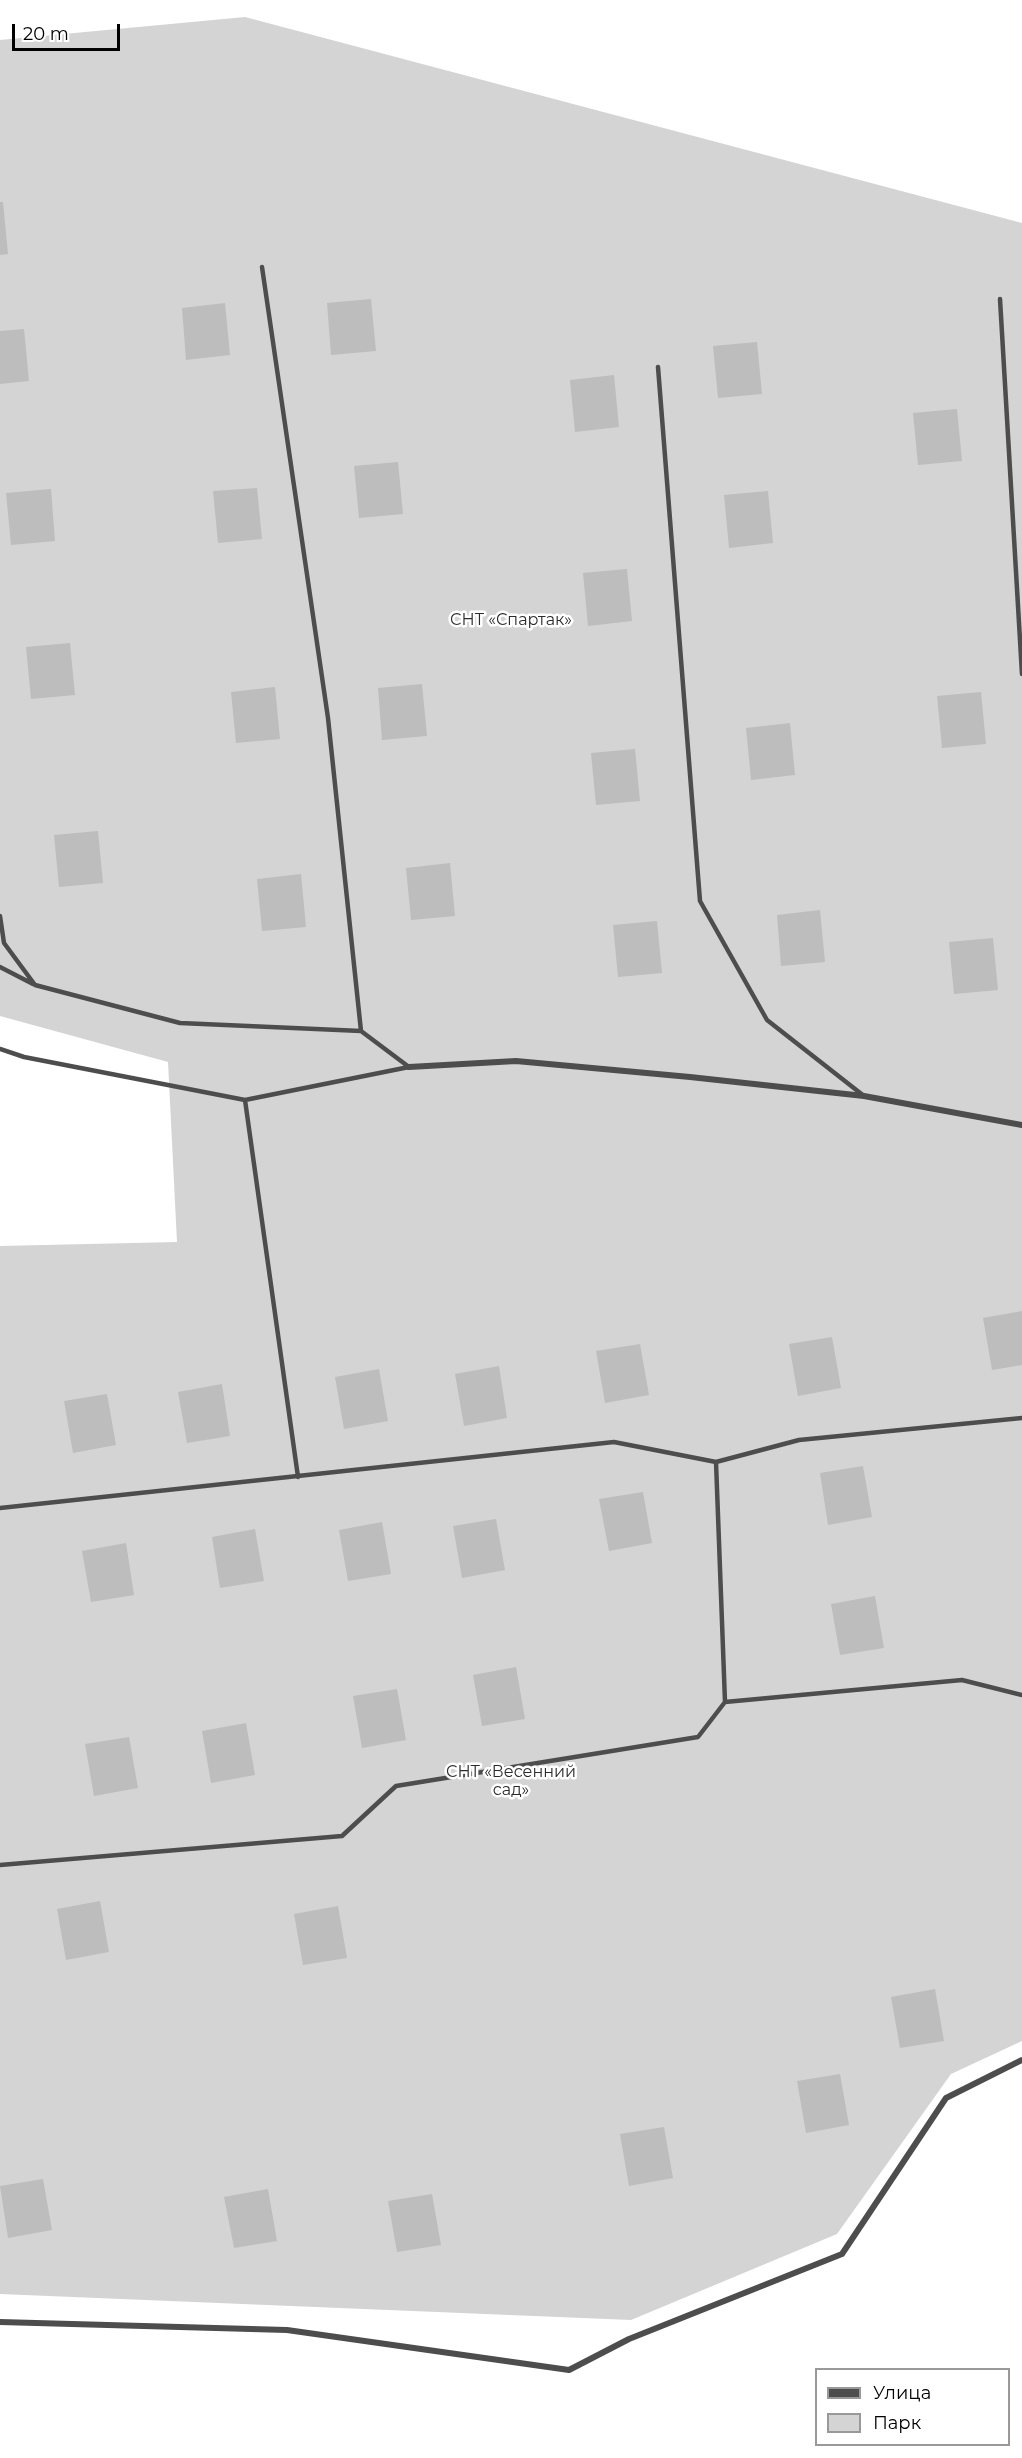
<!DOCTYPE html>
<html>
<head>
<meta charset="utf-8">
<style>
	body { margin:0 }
	#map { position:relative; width:1022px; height:2458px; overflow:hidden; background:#fff; font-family:Montserrat,sans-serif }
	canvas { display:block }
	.legend { position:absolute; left:815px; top:2368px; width:195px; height:78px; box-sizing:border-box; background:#fff; border:2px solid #999; margin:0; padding:8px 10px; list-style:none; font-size:18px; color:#000 }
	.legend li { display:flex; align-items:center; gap:12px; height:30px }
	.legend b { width:30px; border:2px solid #999 }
	.scale { position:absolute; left:12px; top:24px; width:108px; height:27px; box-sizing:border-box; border:3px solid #000; border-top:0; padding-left:8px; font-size:18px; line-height:21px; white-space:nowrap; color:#000; -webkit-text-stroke:4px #fff; paint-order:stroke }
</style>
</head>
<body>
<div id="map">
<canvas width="1022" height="2458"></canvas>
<ul class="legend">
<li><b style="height:8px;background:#4d4d4d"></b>Улица</li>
<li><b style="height:16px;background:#d4d4d4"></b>Парк</li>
</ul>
<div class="scale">20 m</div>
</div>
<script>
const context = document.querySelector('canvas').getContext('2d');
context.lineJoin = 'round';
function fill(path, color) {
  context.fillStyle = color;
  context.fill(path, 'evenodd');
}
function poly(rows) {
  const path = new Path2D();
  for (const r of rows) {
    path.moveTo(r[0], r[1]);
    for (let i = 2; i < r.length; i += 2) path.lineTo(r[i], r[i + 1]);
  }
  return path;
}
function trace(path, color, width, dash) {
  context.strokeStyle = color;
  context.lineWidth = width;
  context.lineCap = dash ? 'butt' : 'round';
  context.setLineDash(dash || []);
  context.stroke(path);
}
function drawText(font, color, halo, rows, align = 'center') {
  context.font = font + ' Montserrat,sans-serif';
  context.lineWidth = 5;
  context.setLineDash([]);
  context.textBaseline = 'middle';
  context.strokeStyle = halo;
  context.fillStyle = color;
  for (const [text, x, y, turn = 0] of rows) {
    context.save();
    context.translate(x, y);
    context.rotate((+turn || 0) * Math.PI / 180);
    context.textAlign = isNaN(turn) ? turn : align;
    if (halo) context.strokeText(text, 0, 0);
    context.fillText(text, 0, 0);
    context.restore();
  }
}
fill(poly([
	[245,17,1022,223,1022,2041,951,2074,837,2234,631,2320,0,2294,0,1246,177,1242,168,1062,0,1016,0,40]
]), '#d4d4d4');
fill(poly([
	[0,202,3,202,8,254,0,255],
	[371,299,376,351,331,355,327,303],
	[225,303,230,355,186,360,182,308],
	[24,329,29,381,0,384,0,331],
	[757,342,762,394,718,398,713,346],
	[614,375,619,427,575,432,570,380],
	[957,409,962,461,918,465,913,413],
	[398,462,403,514,359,518,354,466],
	[257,488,262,539,218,543,213,491],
	[51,489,55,541,11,545,6,493],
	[768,491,773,543,729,548,724,495],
	[627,569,632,621,588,626,583,573],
	[70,643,75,695,31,699,26,647],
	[422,684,427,736,382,740,378,688],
	[275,687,280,739,236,743,231,692],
	[981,692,986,744,942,748,937,696],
	[790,723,795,775,751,780,746,728],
	[635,749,640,801,596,805,591,753],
	[98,831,103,883,59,887,54,835],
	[450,863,455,916,411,920,406,868],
	[301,874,306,927,262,931,257,879],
	[820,910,825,962,781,966,777,915],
	[657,921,662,973,618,977,613,925],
	[993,938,998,990,954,994,949,942],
	[1022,1311,1022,1365,992,1370,983,1318],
	[832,1337,841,1388,798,1396,789,1344],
	[640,1344,649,1395,605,1403,596,1351],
	[499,1366,507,1418,464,1426,455,1374],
	[379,1369,388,1421,344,1429,335,1377],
	[222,1384,230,1436,187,1443,178,1392],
	[107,1394,116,1445,73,1453,64,1401],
	[863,1466,872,1517,828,1525,820,1473],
	[643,1492,652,1543,609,1551,599,1499],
	[496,1519,505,1570,462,1578,453,1526],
	[382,1522,391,1574,348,1581,339,1530],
	[255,1529,264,1581,220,1588,212,1537],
	[126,1543,134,1595,91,1602,82,1551],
	[875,1596,884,1648,840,1655,831,1604],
	[516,1667,525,1719,482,1726,473,1675],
	[397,1689,406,1740,362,1748,353,1696],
	[246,1723,255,1775,211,1783,202,1731],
	[129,1737,138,1788,94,1796,85,1744],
	[100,1901,109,1952,66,1960,57,1909],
	[338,1906,347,1958,303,1965,294,1914],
	[935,1989,944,2041,900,2048,891,1997],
	[840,2074,849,2125,806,2133,797,2081],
	[664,2127,673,2178,629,2186,620,2134],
	[43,2179,52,2230,8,2238,0,2186],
	[268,2189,277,2241,234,2248,224,2197],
	[432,2194,441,2245,397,2252,388,2201]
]), '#bdbdbd');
trace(poly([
	[262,267,328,718,361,1031],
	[1000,299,1022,674],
	[658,367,700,901,767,1020,864,1096],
	[0,916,4,943,35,985,180,1023,361,1031,409,1067],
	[0,967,33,984],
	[0,1049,24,1057,245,1100,409,1067],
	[245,1100,298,1477],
	[716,1462,799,1440,1022,1418],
	[0,1508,614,1442,716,1462,725,1702,962,1680,1022,1695],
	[0,1865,342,1836,396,1786,698,1737,725,1702]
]), '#4d4d4d', 4.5);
trace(poly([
	[409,1067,516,1061,690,1077,864,1096,1022,1125],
	[0,2322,287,2330,569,2370,629,2339,842,2254,946,2098,1022,2060]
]), '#4d4d4d', 6);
drawText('16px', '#2b2b2b', '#fff', [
	["СНТ «Спартак»",511,620],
	["СНТ «Весенний",511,1772],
	["сад»",511,1790]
]);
</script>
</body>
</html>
